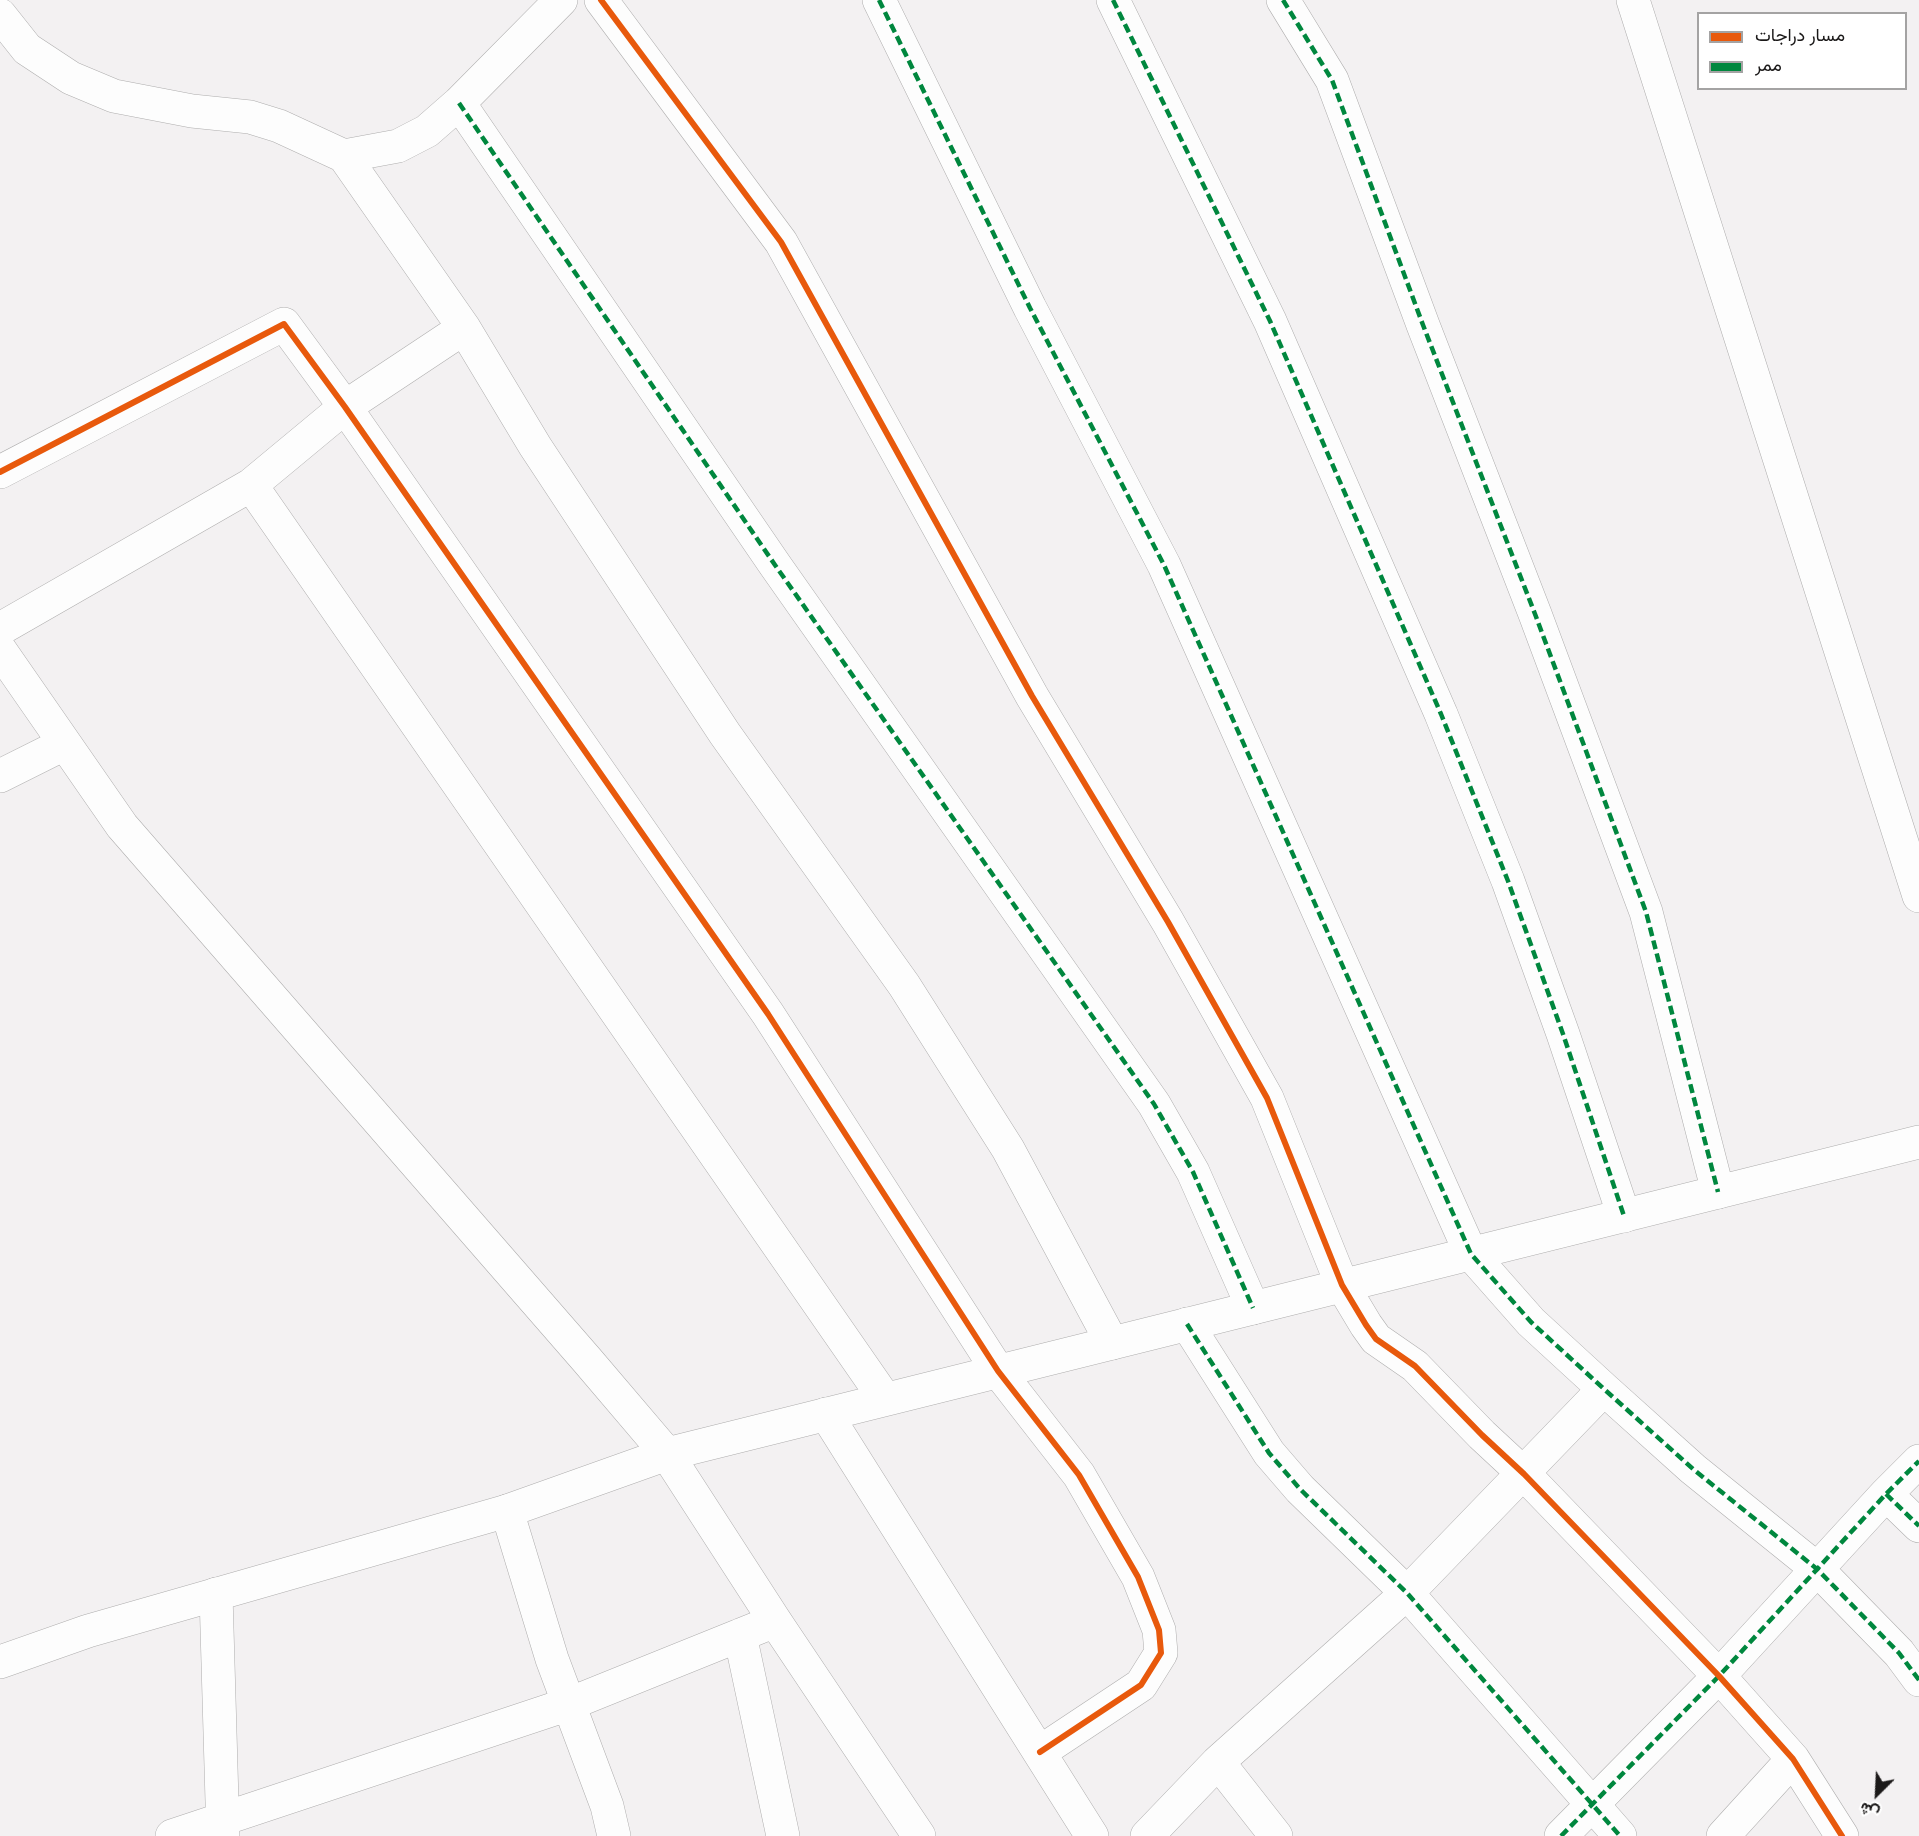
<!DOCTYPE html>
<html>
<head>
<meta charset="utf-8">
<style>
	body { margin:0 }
	#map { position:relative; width:1919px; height:1836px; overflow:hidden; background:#f3f1f2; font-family:"Fira Sans Condensed",Vazirmatn,sans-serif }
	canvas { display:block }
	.legend { position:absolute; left:1697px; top:12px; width:210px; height:78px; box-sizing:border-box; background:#fff; border:2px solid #a4a3a3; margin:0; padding:8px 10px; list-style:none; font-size:18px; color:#1b1919 }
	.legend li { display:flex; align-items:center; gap:12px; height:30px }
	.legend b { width:30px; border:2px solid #a4a3a3 }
	.north { position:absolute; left:1847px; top:1764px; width:60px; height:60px; -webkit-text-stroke:4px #fff; paint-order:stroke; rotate:204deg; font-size:16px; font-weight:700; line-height:24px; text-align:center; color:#1b1919 }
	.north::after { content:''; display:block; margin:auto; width:21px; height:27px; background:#1b1919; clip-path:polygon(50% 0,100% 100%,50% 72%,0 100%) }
</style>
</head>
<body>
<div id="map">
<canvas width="1919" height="1836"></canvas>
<ul class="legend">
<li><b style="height:8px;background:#e8590c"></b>مسار دراجات</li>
<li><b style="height:8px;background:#00873e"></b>ممر</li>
</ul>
<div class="north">ش</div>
</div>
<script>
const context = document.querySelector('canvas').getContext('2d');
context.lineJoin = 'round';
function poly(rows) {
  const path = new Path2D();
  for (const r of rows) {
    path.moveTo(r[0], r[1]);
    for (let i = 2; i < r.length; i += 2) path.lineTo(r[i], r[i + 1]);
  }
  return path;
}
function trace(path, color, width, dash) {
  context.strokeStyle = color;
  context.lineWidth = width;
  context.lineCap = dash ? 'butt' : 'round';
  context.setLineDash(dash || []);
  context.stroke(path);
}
const street = poly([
	[601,0,781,242,1032,696,1168,922,1267,1098,1342,1285,1366,1325,1376,1339,1415,1366,1482,1435,1524,1474,1719,1676,1793,1759,1842,1836],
	[879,0,1030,308,1164,565,1471,1254,1531,1322,1604,1389,1693,1469,1817,1569,1899,1653,1919,1680],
	[1113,0,1270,321,1441,714,1508,881,1563,1034,1624,1216],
	[1283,0,1332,80,1423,325,1535,614,1646,912,1718,1192],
	[1633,0,1919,896],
	[0,15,27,49,71,78,114,96,192,111,250,117,279,126,344,156,398,146,427,131,459,103,561,0],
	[459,103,775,565,1154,1104,1193,1172,1253,1308],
	[344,156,464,328,535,446,725,734,904,985,1008,1149,1112,1343],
	[0,472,284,324,345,407,768,1014,998,1371,1079,1475,1138,1577,1159,1630,1161,1653,1141,1685,1040,1752],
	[251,485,345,407,464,328],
	[0,629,251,485,885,1399],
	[0,776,64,744],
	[1187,1324,1269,1453,1300,1489,1407,1593,1620,1836],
	[826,1414,1092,1836],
	[667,1454,775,1621,919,1836],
	[1886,1494,1919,1526],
	[507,1511,552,1659,607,1806,614,1836],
	[216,1594,223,1836],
	[740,1635,783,1836],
	[1218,1762,1276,1836],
	[172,1836,569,1704,775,1621],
	[1147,1836,1218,1762,1407,1593,1604,1389],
	[1561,1836,1719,1676,1886,1494,1919,1461],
	[1723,1836,1793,1759]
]);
const secondary = poly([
	[0,650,122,826,587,1360,667,1454],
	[0,1662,88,1631,507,1511,667,1454,1919,1142]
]);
trace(street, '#aeadad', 34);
trace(secondary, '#aeadad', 34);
trace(street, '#fdfdfd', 33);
trace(secondary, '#fdfdfd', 33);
trace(poly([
	[879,0,1030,308,1164,565,1471,1254,1531,1322,1604,1389,1693,1469,1817,1569,1899,1653,1919,1680],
	[1113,0,1270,321,1441,714,1508,881,1563,1034,1624,1216],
	[1283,0,1332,80,1423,325,1535,614,1646,912,1718,1192],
	[459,103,775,565,1154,1104,1193,1172,1253,1308],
	[1187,1324,1269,1453,1300,1489,1407,1593,1620,1836],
	[1886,1494,1919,1526],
	[1561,1836,1719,1676,1886,1494,1919,1461]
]), '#00873e', 4.5, [9, 4.5]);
trace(poly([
	[601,0,781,242,1032,696,1168,922,1267,1098,1342,1285,1366,1325,1376,1339,1415,1366,1482,1435,1524,1474,1719,1676,1793,1759,1842,1836],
	[0,472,284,324,345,407,768,1014,998,1371,1079,1475,1138,1577,1159,1630,1161,1653,1141,1685,1040,1752]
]), '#e8590c', 6);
</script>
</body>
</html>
